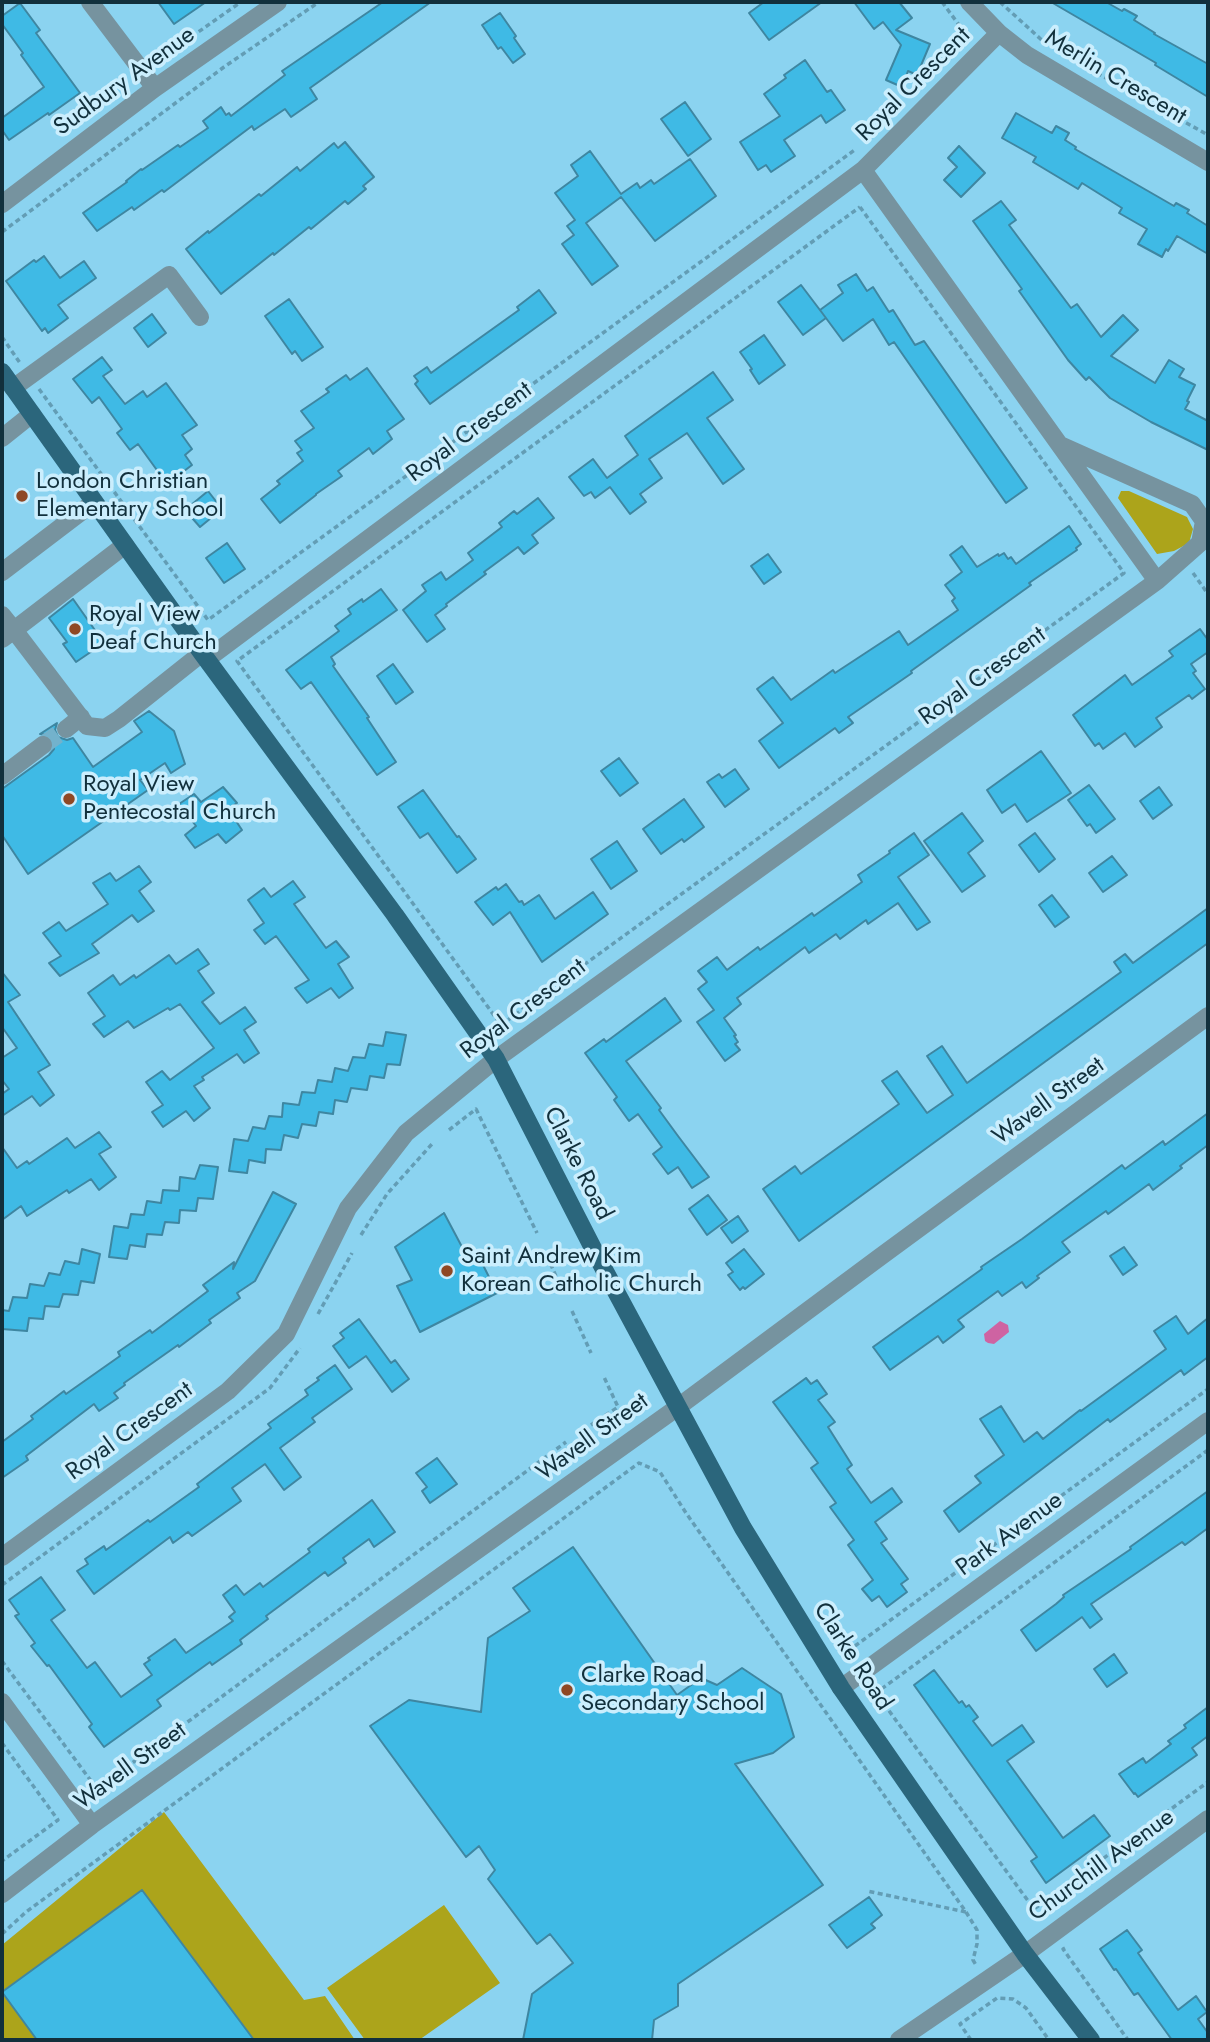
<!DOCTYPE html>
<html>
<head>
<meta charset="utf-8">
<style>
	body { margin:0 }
	#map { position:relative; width:1210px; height:2042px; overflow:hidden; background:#8bd3f0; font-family:Jost,sans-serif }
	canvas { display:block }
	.frame { position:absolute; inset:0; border:4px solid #12303c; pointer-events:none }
</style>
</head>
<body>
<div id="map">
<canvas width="1210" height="2042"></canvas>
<div class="frame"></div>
</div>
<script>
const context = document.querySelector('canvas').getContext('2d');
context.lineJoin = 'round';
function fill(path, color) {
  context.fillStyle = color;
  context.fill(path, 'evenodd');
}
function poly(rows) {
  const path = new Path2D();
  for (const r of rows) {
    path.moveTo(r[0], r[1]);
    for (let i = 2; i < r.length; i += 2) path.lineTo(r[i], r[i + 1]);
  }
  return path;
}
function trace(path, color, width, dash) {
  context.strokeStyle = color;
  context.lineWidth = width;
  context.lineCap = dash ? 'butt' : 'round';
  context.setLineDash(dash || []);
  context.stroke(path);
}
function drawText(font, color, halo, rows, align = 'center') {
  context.font = font + ' Jost,sans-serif';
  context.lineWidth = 7;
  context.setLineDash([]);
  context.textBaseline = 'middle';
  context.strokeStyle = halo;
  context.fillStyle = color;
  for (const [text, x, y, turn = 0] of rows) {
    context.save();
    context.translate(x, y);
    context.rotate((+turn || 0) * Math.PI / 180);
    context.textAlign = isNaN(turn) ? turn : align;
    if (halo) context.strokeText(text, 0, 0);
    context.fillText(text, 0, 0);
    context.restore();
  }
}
fill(poly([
	[1121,491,1129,491,1187,517,1193,529,1189,543,1174,551,1157,554,1118,498],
	[164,1812,304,2000,325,1996,355,2040,2,2040,2,1945],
	[444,1905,500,1983,419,2040,365,2040,327,1988]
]), '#aca41b');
fill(poly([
	[1000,1321,1008,1325,1009,1332,994,1344,988,1343,985,1341,984,1334]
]), '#ce63a2');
const building = poly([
	[158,2,206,2,174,24,158,2],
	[383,2,431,2,310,88,317,99,291,117,285,109,254,130,252,126,164,192,162,190,134,210,132,207,97,231,83,213,127,182,126,181,141,169,142,170,178,145,180,147,208,128,203,121,221,107,226,115,229,113,231,116,285,75,282,71,383,2],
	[764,2,822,2,769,40,749,13,764,2],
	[854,2,899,2,912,18,896,30,930,44,917,75,908,71,902,87,886,80,901,45,883,22,874,29,854,2],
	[1051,2,1106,2,1122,11,1124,9,1137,16,1134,20,1155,33,1154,34,1208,64,1208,97,1155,65,1156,63,1051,2],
	[20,3,40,30,36,33,80,93,49,115,48,113,9,140,2,130,2,118,44,87,21,55,23,53,2,24,2,16,20,3],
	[500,13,516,36,514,38,525,54,513,63,501,47,498,49,482,25,500,13],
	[805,60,827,92,831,90,845,110,826,123,821,115,784,140,795,156,771,172,766,165,758,170,740,142,780,116,764,94,786,78,784,75,805,60],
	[685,102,711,139,688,156,661,119,685,102],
	[1016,113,1050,132,1052,133,1056,126,1069,133,1065,140,1076,147,1075,149,1174,206,1176,203,1189,210,1187,213,1208,226,1208,254,1177,236,1168,251,1166,249,1162,257,1138,244,1147,229,1119,213,1122,208,1082,183,1078,189,1033,162,1036,157,1002,138,1016,113],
	[345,142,374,177,363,186,366,189,348,204,345,201,311,229,309,227,274,255,273,253,221,294,186,249,208,231,209,233,259,194,261,196,297,167,300,171,334,143,338,148,345,142],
	[959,146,985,173,961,197,944,180,957,167,948,158,959,146],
	[590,151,621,194,637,183,640,188,651,180,654,184,690,159,716,196,655,241,621,197,586,223,618,266,592,285,562,244,574,235,567,226,575,220,555,193,578,176,571,165,590,151],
	[1001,201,1016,220,1009,225,1071,308,1077,304,1101,337,1123,315,1138,330,1111,356,1155,383,1169,360,1184,369,1179,377,1195,385,1187,401,1189,402,1185,409,1208,421,1208,450,1151,422,1110,398,1089,377,1086,380,1068,360,1019,291,1022,289,973,221,1001,201],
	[44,256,60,278,84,261,96,278,58,305,68,318,48,333,45,328,42,331,6,281,34,260,36,262,44,256],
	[856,274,867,291,873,287,889,312,893,310,915,345,924,341,1027,488,1006,503,894,342,889,345,873,319,843,341,820,310,843,293,838,285,856,274],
	[801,285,826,318,803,335,778,302,801,285],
	[539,290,556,313,430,404,415,384,418,381,414,376,427,367,431,373,442,365,519,310,517,307,539,290],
	[289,299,323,347,302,361,295,351,292,354,265,316,289,299],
	[152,314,166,333,148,347,134,328,152,314],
	[764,335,785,365,759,384,750,370,752,369,740,352,764,335],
	[102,357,112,370,103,376,125,404,143,391,147,397,166,383,197,425,182,435,192,449,185,455,192,465,167,484,138,444,130,450,117,433,122,429,99,397,92,403,73,379,102,357],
	[367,368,404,419,387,431,392,439,373,454,369,448,338,471,342,476,316,494,316,495,280,523,261,499,280,484,277,481,303,461,297,453,302,450,295,441,314,428,301,411,329,392,326,389,346,375,350,380,367,368],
	[713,372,733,400,707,418,744,469,723,484,687,433,649,459,662,478,640,494,646,502,630,514,610,487,595,498,591,492,584,496,569,477,593,459,607,478,638,455,625,436,713,372],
	[208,491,222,509,200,527,185,510,208,491],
	[538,498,554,518,532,535,538,543,524,554,518,547,484,572,486,574,446,604,447,606,435,615,445,629,427,642,403,610,426,591,422,585,441,572,446,580,473,560,468,553,502,527,499,523,514,511,517,514,538,498],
	[1069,526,1081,544,1076,548,1077,550,1029,583,1031,585,911,671,912,673,848,717,853,723,839,733,835,728,779,768,759,741,783,723,757,689,773,677,791,700,833,670,835,673,899,631,908,645,958,610,952,601,955,598,945,585,962,572,950,555,962,546,977,567,998,554,999,556,1004,553,1008,559,1011,557,1016,564,1069,526],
	[227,543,245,569,224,583,206,558,227,543],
	[768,554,781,572,764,584,751,566,768,554],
	[381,589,397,610,331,657,335,664,333,666,369,717,367,718,396,762,377,775,311,682,301,689,286,670,339,631,335,626,351,614,348,609,362,599,363,602,381,589],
	[73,599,104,643,76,662,63,644,67,642,49,618,73,599],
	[1200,629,1208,640,1208,652,1191,664,1196,671,1193,673,1205,689,1192,699,1189,695,1156,718,1162,727,1135,747,1125,733,1103,749,1099,743,1095,746,1073,715,1125,675,1132,685,1173,656,1169,651,1200,629],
	[393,664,413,692,396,704,377,676,393,664],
	[149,711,174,731,185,764,171,773,165,763,140,780,148,790,28,874,2,835,2,789,49,755,54,749,52,739,47,734,40,734,57,723,55,730,58,737,67,740,73,738,93,767,142,732,134,721,149,711],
	[1041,751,1071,793,1027,822,1015,804,1002,813,987,790,1041,751],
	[619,758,638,783,620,796,601,771,619,758],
	[735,769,749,789,725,807,707,782,719,774,722,778,735,769],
	[1089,785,1115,819,1096,833,1090,824,1087,826,1068,800,1089,785],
	[223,787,237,803,228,809,242,830,226,843,218,834,195,848,185,835,196,826,179,804,194,794,201,802,223,787],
	[1159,787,1172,805,1153,819,1140,801,1159,787],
	[423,790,457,837,459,836,476,859,457,873,428,833,420,838,398,807,423,790],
	[684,799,704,827,684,842,682,839,661,854,643,829,684,799],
	[962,813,983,841,968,853,985,876,962,892,924,841,962,813],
	[914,833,929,855,898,877,930,922,917,930,898,903,868,924,866,920,840,939,836,934,809,953,805,947,737,998,741,1004,724,1018,736,1035,734,1036,738,1042,735,1044,740,1050,725,1061,697,1022,714,1010,698,989,707,982,698,971,717,957,727,970,758,947,760,950,812,913,814,916,862,882,858,875,890,853,889,851,914,833],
	[1035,833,1055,859,1039,872,1019,845,1035,833],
	[617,841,637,871,611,889,591,859,617,841],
	[1112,856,1127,875,1103,892,1089,873,1112,856],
	[139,866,151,882,139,891,154,911,138,922,132,915,92,944,99,953,60,976,49,963,61,956,43,933,59,922,66,931,108,904,93,883,110,873,116,881,139,866],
	[293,881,305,897,294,904,326,948,336,941,349,957,338,964,353,988,339,998,331,988,307,1003,295,988,309,980,276,936,265,944,254,930,264,923,248,900,264,888,271,897,293,881],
	[506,884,519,902,522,901,524,905,539,895,555,919,593,892,608,914,542,962,510,912,493,925,475,902,496,887,498,890,506,884],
	[1052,895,1069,917,1055,927,1039,905,1052,895],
	[1208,908,1208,943,799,1241,763,1189,795,1166,801,1174,899,1104,882,1081,897,1071,927,1113,953,1095,927,1056,942,1046,967,1083,1121,972,1114,962,1125,954,1133,963,1208,908],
	[198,949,209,964,198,971,214,993,202,1002,220,1024,245,1007,256,1022,244,1030,259,1053,244,1063,237,1054,202,1077,204,1080,194,1086,210,1108,194,1121,186,1111,163,1127,152,1112,163,1105,146,1082,162,1071,170,1080,214,1048,180,1004,170,1010,168,1008,134,1028,128,1021,104,1037,93,1024,105,1016,88,993,113,975,120,985,134,975,136,978,169,955,176,964,198,949],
	[2,972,20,995,8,1002,50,1065,38,1072,54,1095,40,1106,32,1096,2,1116,2,1094,9,1089,2,1080,2,1058,17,1048,2,1027,2,972],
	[665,998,681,1021,626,1061,661,1108,659,1110,678,1136,709,1177,692,1188,678,1167,668,1174,653,1154,662,1147,638,1114,629,1121,614,1100,617,1097,585,1053,604,1039,606,1042,665,998],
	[386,1032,406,1035,400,1065,387,1064,384,1078,370,1076,367,1090,351,1088,347,1102,335,1100,333,1114,319,1112,316,1126,302,1124,298,1138,284,1135,281,1150,266,1149,265,1163,249,1160,247,1173,229,1171,234,1139,248,1141,253,1127,265,1129,269,1116,282,1117,283,1103,299,1105,302,1092,315,1093,318,1080,332,1082,335,1068,348,1071,353,1057,365,1058,369,1044,383,1046,386,1032],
	[1208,1113,1208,1145,1180,1166,1182,1168,1153,1190,1149,1184,1108,1214,1106,1211,1062,1242,1070,1252,1037,1276,1039,1278,1026,1288,1022,1282,1002,1296,998,1291,958,1320,964,1327,943,1343,938,1336,890,1370,873,1347,982,1269,981,1267,1022,1239,1122,1165,1125,1169,1163,1141,1165,1145,1208,1113],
	[99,1132,111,1147,99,1154,116,1177,99,1190,91,1179,69,1193,67,1190,27,1216,21,1206,2,1220,2,1147,17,1168,27,1161,29,1164,67,1138,75,1148,99,1132],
	[200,1165,218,1167,213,1199,198,1198,196,1211,180,1210,179,1223,165,1222,162,1235,147,1234,145,1247,130,1245,127,1259,109,1257,114,1226,128,1228,131,1214,144,1215,147,1201,161,1203,163,1190,179,1191,180,1177,195,1179,200,1165],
	[273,1192,296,1204,255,1281,237,1293,240,1298,209,1320,211,1323,179,1347,178,1345,124,1383,125,1385,114,1393,118,1398,99,1411,94,1404,26,1456,28,1460,2,1478,2,1442,33,1419,31,1416,64,1391,66,1394,120,1356,118,1352,150,1330,152,1333,208,1291,203,1285,234,1262,233,1269,273,1192],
	[708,1195,727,1220,707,1235,689,1209,708,1195],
	[444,1213,470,1262,482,1263,497,1293,420,1332,397,1286,412,1280,395,1247,444,1213],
	[738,1216,748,1231,732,1243,721,1228,738,1216],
	[1124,1247,1137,1265,1123,1275,1110,1256,1124,1247],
	[82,1249,100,1254,94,1283,81,1281,78,1295,63,1294,59,1307,45,1306,43,1319,29,1318,27,1331,2,1329,2,1310,9,1311,13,1297,27,1298,30,1284,44,1286,49,1273,60,1275,65,1261,79,1264,82,1249],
	[744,1249,764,1274,745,1289,743,1287,740,1290,728,1275,733,1272,726,1263,744,1249],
	[1176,1316,1188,1334,1208,1318,1208,1357,1184,1375,1181,1370,1110,1422,1108,1419,959,1532,944,1511,981,1483,975,1476,1004,1455,980,1419,1001,1406,1024,1442,1037,1432,1043,1439,1080,1410,1081,1411,1166,1349,1154,1331,1176,1316],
	[359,1319,391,1363,395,1360,409,1379,392,1392,366,1356,349,1368,333,1346,344,1338,340,1333,359,1319],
	[335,1365,352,1389,312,1418,315,1422,280,1448,301,1477,284,1490,265,1464,232,1488,241,1501,192,1536,188,1532,173,1543,170,1537,94,1594,77,1571,88,1564,85,1559,104,1546,106,1550,148,1520,150,1522,199,1487,197,1484,271,1428,268,1424,308,1395,305,1390,319,1380,317,1378,335,1365],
	[806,1378,811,1384,817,1380,827,1394,818,1400,835,1422,828,1427,852,1465,847,1469,871,1503,892,1488,902,1502,875,1522,887,1539,881,1543,908,1579,901,1584,907,1592,887,1607,879,1596,872,1601,862,1589,873,1580,848,1545,854,1540,830,1507,836,1503,811,1468,818,1463,773,1402,806,1378],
	[437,1458,457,1484,430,1503,422,1491,427,1487,416,1473,437,1458],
	[1208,1491,1208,1528,1185,1545,1182,1542,1091,1604,1102,1619,1090,1628,1082,1617,1036,1651,1021,1630,1056,1604,1064,1597,1063,1595,1131,1549,1130,1547,1137,1542,1208,1491],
	[372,1500,395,1532,374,1547,369,1539,343,1558,346,1563,328,1576,325,1572,266,1616,268,1619,240,1640,242,1644,212,1665,210,1662,157,1700,161,1706,104,1747,89,1727,92,1724,49,1665,47,1666,31,1646,35,1643,15,1616,19,1614,9,1600,41,1577,65,1610,51,1620,87,1668,95,1662,121,1697,152,1675,144,1664,150,1660,148,1658,175,1639,186,1653,233,1621,229,1617,235,1612,223,1595,236,1585,244,1595,260,1583,263,1587,310,1552,308,1549,372,1500],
	[573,1547,677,1695,701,1678,717,1685,742,1668,781,1694,794,1737,773,1753,735,1764,823,1885,678,1984,678,2006,654,2020,652,2040,523,2040,532,1994,573,1963,550,1934,537,1944,488,1879,495,1870,479,1846,466,1857,370,1726,409,1700,481,1712,488,1638,530,1611,513,1588,573,1547],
	[1114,1654,1127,1673,1107,1687,1094,1669,1114,1654],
	[934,1670,959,1703,962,1701,966,1707,969,1705,978,1717,973,1721,992,1746,1022,1725,1034,1742,1007,1761,1063,1838,1094,1815,1110,1836,1046,1883,1031,1861,1037,1857,914,1685,934,1670],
	[1208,1707,1208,1736,1192,1748,1197,1755,1138,1797,1135,1793,1134,1794,1119,1774,1143,1758,1146,1763,1171,1744,1168,1741,1186,1728,1184,1725,1208,1707],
	[142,1890,254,2040,37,2040,2,1992,142,1890],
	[869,1897,882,1915,871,1924,875,1928,847,1948,829,1925,869,1897],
	[1127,1930,1142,1950,1138,1953,1178,2010,1196,1996,1207,2012,1198,2019,1208,2033,1208,2040,1172,2040,1138,1993,1134,1995,1116,1969,1114,1970,1100,1949,1127,1930]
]);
fill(building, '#3fbae5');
trace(building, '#3e86a1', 2);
trace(poly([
	[43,745,66,729]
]), '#73b2cc', 18, [18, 9]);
trace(poly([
	[942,2,968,37,966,39],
	[1000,2,1045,43],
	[157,61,241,2],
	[1097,73,1208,135],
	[860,207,1124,573,501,1025,237,661,860,207],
	[2,232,224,67,319,2],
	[2,337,20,363],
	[39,389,208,620,856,149],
	[1193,573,1208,594],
	[449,1130,476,1109,537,1233],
	[361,1235,387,1194,432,1144],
	[547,1256,559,1283],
	[572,1311,591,1353],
	[318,1314,352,1253],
	[591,1425,618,1407,604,1377],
	[1208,1450,876,1693,1034,1909,1208,1782],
	[2,1585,270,1388,300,1348],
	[848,1651,1208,1389],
	[2,1661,97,1789,566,1442],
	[2,1743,58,1820,2,1861],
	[966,1912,977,1930,977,1944,973,1960,976,1965],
	[2,1934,26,1912,639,1463,660,1472,686,1513,966,1912,867,1891],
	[1065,1948,1063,1949,1128,2040],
	[971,2040,960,2024,997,1998,1013,1999,1026,2008,1049,2040]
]), '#639db5', 3.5, [5, 3.5]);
trace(poly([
	[90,2,155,88],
	[969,2,999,33,1027,55,1208,162],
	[863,170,1157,581],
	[2,204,155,88,278,2],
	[13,388,169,275,200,317],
	[2,438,32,414],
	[125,545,14,630,87,726,105,728,119,719,202,653],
	[2,572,94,502],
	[2,615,14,630,2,639],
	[207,659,863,170,999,33],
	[66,729,81,717],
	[2,776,43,745],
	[2,1557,228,1391,286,1334,348,1208,406,1133,496,1059,1157,581,1200,543,1204,521,1192,504,1060,445],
	[841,1688,1208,1421],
	[2,1702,92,1825],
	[2,1894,92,1825,678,1407,880,1257,1208,1016],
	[899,2040,1025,1954,1208,1819]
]), '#76939f', 18);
trace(poly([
	[2,372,202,653,395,915,496,1059,599,1260,743,1528,841,1688,1025,1954,1091,2040]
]), '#2b667c', 18);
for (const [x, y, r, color] of [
	[22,496,7,"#8f4824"],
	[75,629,7,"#8f4824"],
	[69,799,7,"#8f4824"],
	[447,1271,7,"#8f4824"],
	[567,1690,7,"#8f4824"]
]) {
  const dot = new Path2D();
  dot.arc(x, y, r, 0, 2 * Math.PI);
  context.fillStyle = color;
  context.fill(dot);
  trace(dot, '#cbeefd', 2.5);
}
drawText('24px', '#12303c', '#cbeefd', [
	["Merlin Crescent",1115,78,31],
	["Sudbury Avenue",125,82,-36],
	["Royal Crescent",914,85,-45],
	["Royal Crescent",470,433,-37],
	["Royal Crescent",983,677,-36],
	["Royal Crescent",524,1010,-37],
	["Wavell Street",1049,1102,-36],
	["Clarke Road",577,1164,63],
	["Royal Crescent",130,1432,-36],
	["Wavell Street",593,1438,-36],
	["Park Avenue",1010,1535,-36],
	["Clarke Road",852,1657,57],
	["Wavell Street",131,1767,-36],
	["Churchill Avenue",1102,1866,-36]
]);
drawText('24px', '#12303c', '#cbeefd', [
	["London Christian",36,482],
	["Elementary School",36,510],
	["Royal View",89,615],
	["Deaf Church",89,643],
	["Royal View",83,785],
	["Pentecostal Church",83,813],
	["Saint Andrew Kim",461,1257],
	["Korean Catholic Church",461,1285],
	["Clarke Road",581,1676],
	["Secondary School",581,1704]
], 'left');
</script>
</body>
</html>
